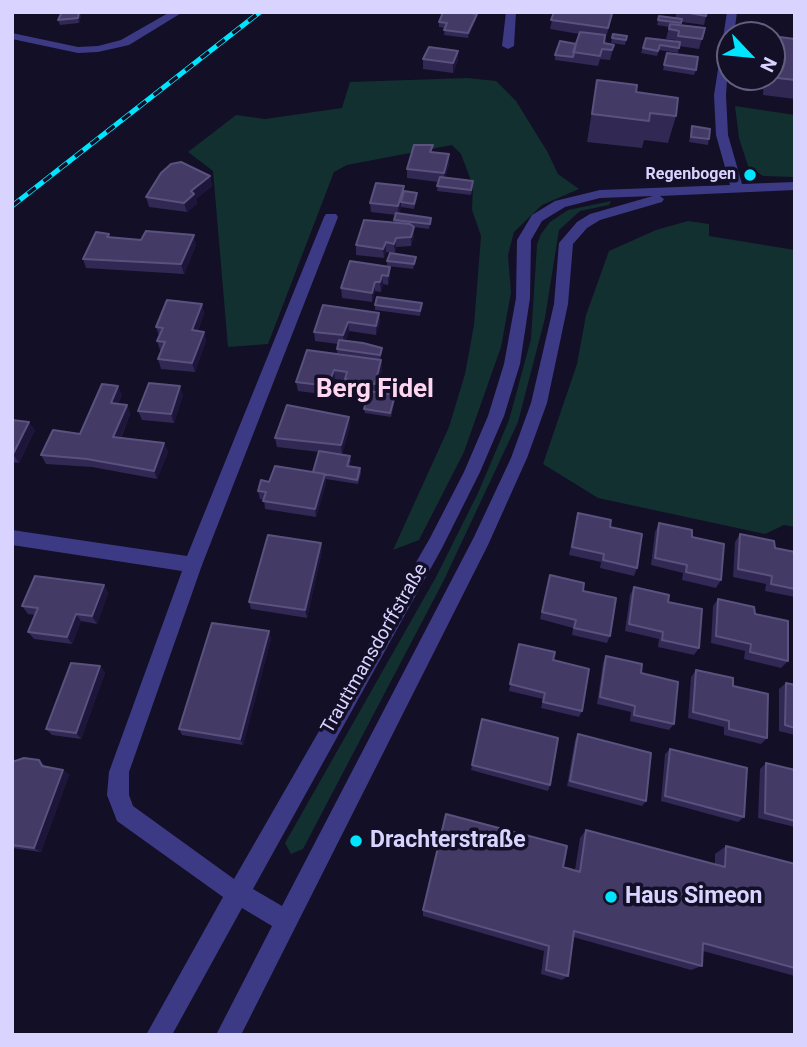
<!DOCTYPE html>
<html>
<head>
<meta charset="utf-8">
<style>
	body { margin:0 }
	#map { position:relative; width:807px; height:1047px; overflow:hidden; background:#130f26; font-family:Roboto,sans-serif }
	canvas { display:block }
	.frame { position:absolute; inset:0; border:14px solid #d9d4ff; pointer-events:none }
	.north { position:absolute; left:716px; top:21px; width:70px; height:70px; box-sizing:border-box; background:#130f26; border:2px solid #625e7d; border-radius:50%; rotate:116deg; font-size:19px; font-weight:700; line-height:28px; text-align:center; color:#d9d4ff }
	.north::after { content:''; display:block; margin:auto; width:24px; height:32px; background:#00e5ff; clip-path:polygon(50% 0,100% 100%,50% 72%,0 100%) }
</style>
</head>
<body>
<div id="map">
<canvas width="807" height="1047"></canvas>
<div class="frame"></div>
<div class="north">N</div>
</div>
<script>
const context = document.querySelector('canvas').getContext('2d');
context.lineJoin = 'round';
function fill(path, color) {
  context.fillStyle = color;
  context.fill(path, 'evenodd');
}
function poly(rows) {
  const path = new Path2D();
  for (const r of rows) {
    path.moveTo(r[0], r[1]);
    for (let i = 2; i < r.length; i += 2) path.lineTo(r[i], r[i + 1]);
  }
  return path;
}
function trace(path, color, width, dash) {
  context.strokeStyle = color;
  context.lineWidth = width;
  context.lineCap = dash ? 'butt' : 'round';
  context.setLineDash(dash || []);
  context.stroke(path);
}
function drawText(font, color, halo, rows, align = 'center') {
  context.font = font + ' Roboto,sans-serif';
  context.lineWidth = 7;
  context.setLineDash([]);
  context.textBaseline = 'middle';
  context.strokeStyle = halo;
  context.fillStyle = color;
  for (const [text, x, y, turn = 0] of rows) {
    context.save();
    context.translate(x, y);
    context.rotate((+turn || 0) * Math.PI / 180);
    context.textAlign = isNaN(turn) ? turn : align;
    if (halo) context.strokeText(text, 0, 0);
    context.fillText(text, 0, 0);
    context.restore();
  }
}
fill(poly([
	[467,78,496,81,516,101,547,151,558,174,579,189,542,205,514,232,508,255,511,293,501,347,464,452,419,540,393,550,449,427,465,374,474,325,481,236,472,210,473,186,461,154,452,145,347,165,334,172,268,344,228,347,213,171,188,152,236,115,265,119,342,108,350,82],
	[735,106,795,115,795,177,763,176,748,166,739,138],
	[611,201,609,205,580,211,559,230,545,318,518,422,444,580,303,849,291,854,285,843,436,577,478,493,509,420,531,339,537,244,541,234,550,222,568,210],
	[688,221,709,224,709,236,795,250,795,527,784,525,765,534,598,498,543,464,577,364,586,315,609,251,656,230]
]), '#12302f');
fill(poly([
	[170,12,183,12,129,45,98,52,78,53,12,39,12,33,78,47,98,46,121,40,170,12],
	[506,12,516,12,514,46,508,49,502,46,506,12],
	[727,12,737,12,734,35,730,35,726,95,728,135,742,184,795,182,795,190,660,196,664,199,662,202,600,220,587,228,573,244,568,304,547,403,527,458,488,545,241,1035,216,1035,272,926,242,908,172,1035,146,1035,223,897,117,821,107,795,109,772,182,571,12,545,12,530,187,556,324,217,326,214,336,214,338,217,202,565,129,772,129,795,133,806,234,879,430,538,464,472,488,416,504,364,516,298,517,240,532,215,555,201,600,190,730,185,716,135,714,95,727,12],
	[653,196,590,214,577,222,559,243,554,304,531,403,511,458,474,537,282,906,253,889,442,548,480,472,504,416,520,364,530,298,531,240,542,221,565,207,600,198,653,196]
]), '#3d3a85');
const rail = poly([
	[12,206,260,12]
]);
trace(rail, '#00e5ff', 5);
trace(rail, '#130f26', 3.5, [10]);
fill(poly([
	[62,12,82,12,79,23,60,25,58,20],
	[554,12,614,12,604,43,614,45,610,60,600,59,598,66,555,60,555,55,576,44,579,34,550,29],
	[677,12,707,12,704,25,682,22,681,25,702,39,699,49,679,46,678,53,659,50,657,56,641,53,646,38,676,42,676,40,666,39,669,27,657,25,659,16,675,18],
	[476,19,468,38,444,35,445,28,439,27,439,22],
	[613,34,627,36,625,45,611,43],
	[795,39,795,99,763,95,764,77,772,77],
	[458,51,458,60,453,73,423,69,423,59],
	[667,53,696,70,694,75,663,70],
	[597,80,636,92,676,116,668,143,644,140,642,148,587,142],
	[692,126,709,139,708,145,689,142],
	[432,152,449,154,449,164,445,178,473,186,471,195,437,191,438,182,407,178,407,169],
	[210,176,212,186,196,199,197,204,187,212,149,207,146,197],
	[404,191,417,198,414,209,401,207,399,214,431,218,429,229,414,227,414,237,411,246,396,247,395,253,386,252,384,258,356,255,356,245,394,222,396,215,371,212,370,203],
	[109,234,110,237,196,245,184,274,86,268,83,259],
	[350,261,390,277,388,285,383,284,381,292,375,291,372,302,342,298,341,288],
	[387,261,416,261,413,269,387,266],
	[422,303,420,316,375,310,375,305],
	[202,304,204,313,198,331,204,332,206,341,195,372,161,369,158,359,161,350,160,350,157,341,159,336,156,327],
	[379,313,380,322,376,335,349,331,346,340,382,348,382,353,380,360,337,353,337,349,338,344,315,341,314,332],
	[307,350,381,360,382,370,376,392,395,395,395,399,391,417,365,413,364,409,369,392,345,388,345,381,335,379,329,395,298,391,296,382],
	[122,395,118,404,127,405,130,414,121,438,164,443,168,452,157,479,92,467,46,464,41,455,80,434],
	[183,395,174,423,142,420,138,411],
	[12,420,35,430,19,463,12,462],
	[350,426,342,454,351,460,349,467,360,468,361,473,358,484,326,479,326,483,316,517,265,509,264,500,260,499,258,491,269,482,313,472,319,452,277,447,275,438],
	[578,513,610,527,637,568,634,576,600,568,601,562,569,555],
	[659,523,692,537,721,580,716,588,682,580,683,573,651,565,655,532],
	[740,534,775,548,795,552,795,597,765,591,766,584,733,577,735,542],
	[322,551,307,618,251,609,249,602],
	[550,575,583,591,610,636,607,643,572,635,573,628,540,619],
	[104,585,108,593,97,624,81,621,72,644,34,639,28,632,36,615,28,614,22,606],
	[634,587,668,602,699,648,694,655,658,647,659,639,625,631,630,595],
	[718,599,788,661,781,668,744,659,745,651,711,643,713,606],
	[269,631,271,639,243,745,182,735,179,729],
	[519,644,553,660,582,711,579,717,541,708,543,699,509,691],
	[606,656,641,673,674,724,669,730,630,721,631,712,597,704,603,663],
	[100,666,105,673,81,739,52,735,46,729],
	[696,670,733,686,767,738,761,744,724,735,724,727,688,718,691,677],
	[786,683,795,685,795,735,779,731,779,689],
	[482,719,550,785,548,791,471,770],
	[578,734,646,801,642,806,567,786,575,740],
	[670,749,744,817,738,822,661,801,665,754],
	[39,760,46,767,63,770,69,775,41,852,12,848,12,762],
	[766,763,795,770,795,827,758,818,760,769],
	[586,830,715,864,715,854,726,846,795,864,795,976,703,951,702,966,691,970,573,937,568,976,562,980,541,974,544,951,423,916,423,910,563,867,575,870,580,838]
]), '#312854');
fill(poly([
	[79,12,82,12,79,23,78,18],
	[477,14,476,19,468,38,468,33],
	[458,51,458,60,453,73,453,63],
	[449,154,449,164,444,183,444,173],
	[210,176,212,186,196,199,197,204,187,212,184,203,191,191],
	[404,186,404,196,401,202,401,207,398,216,398,206],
	[414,227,414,237,411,246,411,237],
	[194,235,196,245,184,274,181,264],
	[396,238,396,247,395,253,394,244],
	[386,242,386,252,384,258,383,249],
	[390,267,390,277,388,285,388,276],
	[382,275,383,284,381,292,380,282],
	[375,282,375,291,372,302,372,293],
	[202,304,204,313,195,340,192,330],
	[379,313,380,322,376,335,376,326],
	[348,322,349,331,344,345,343,335],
	[204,332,206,341,195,372,192,363],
	[381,360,382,370,375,393,375,384],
	[334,370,335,379,329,395,328,386],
	[118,386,122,395,115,412,111,403],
	[180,386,183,395,174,423,171,414],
	[127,405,130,414,117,446,113,437],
	[349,417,350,426,342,454,341,445],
	[29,422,35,430,19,463,13,454],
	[164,443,168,452,157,479,154,471],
	[325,474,326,483,316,517,315,509],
	[321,543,322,551,307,618,305,610],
	[104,585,108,593,97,624,92,616],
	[76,614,81,621,72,644,67,637],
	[269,631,271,639,243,745,240,739],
	[100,666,105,673,81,739,76,733],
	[63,770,69,775,41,852,34,848]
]), '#1d163a');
const building = poly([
	[62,12,79,12,78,18,58,20,62,12],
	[443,12,463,12,477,14,468,33,444,30,447,23,439,22,443,12],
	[554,12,607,12,612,13,608,28,551,20,554,12],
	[684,12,707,12,706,16,684,12],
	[659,16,682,19,681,23,658,20,659,16],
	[670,24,705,28,702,39,678,36,679,31,669,29,670,24],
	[580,32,605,35,604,43,614,45,612,50,602,49,600,56,573,52,580,32],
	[613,34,627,36,626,40,612,38,613,34],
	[772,36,795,39,795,80,769,77,772,77,772,36],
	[646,38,680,42,679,48,660,45,658,51,643,48,646,38],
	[560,41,576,44,573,57,555,55,560,41],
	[429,47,458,51,453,63,423,59,429,47],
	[667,53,698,57,696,70,664,65,667,53],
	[597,80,637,85,636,92,678,98,676,116,650,113,649,121,592,114,597,80],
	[692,126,710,129,709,139,691,137,692,126],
	[414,145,433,145,430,152,449,154,444,173,407,169,414,145],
	[181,162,210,176,191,191,194,194,184,203,146,197,161,173,171,164,181,162],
	[440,177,473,181,471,190,437,186,440,177],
	[376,183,404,186,398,206,370,203,376,183],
	[404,191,417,193,414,204,401,202,404,191],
	[396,213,431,218,430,224,394,220,396,213],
	[364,220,410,224,414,227,411,237,396,238,394,244,386,242,383,249,356,245,364,220],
	[146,231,194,235,181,264,83,259,96,232,109,234,107,237,141,240,146,231],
	[390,253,416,257,414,264,387,261,390,253],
	[350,261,390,267,388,276,382,275,380,282,375,282,372,293,341,288,350,261],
	[377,297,422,303,420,311,375,305,377,297],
	[167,300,202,304,192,330,204,332,192,363,158,359,165,342,157,341,163,328,156,327,167,300],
	[323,305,379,313,376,326,348,322,343,335,314,332,323,305],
	[339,340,363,343,382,348,380,355,337,349,339,340],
	[307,350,381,360,375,384,345,379,347,372,334,370,328,386,296,382,307,350],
	[149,383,180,386,171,414,138,411,149,383],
	[102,384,118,386,111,403,127,405,113,437,164,443,154,471,87,459,41,455,53,430,80,434,102,384],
	[369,391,395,395,390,413,364,409,369,391],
	[287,405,349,417,341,445,275,438,287,405],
	[12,420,29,422,13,454,12,454,12,420],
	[319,451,350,456,347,466,360,468,357,480,313,472,319,451],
	[275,466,325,474,315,509,263,501,266,492,258,491,261,480,269,482,275,466],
	[578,513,611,520,610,527,642,534,637,568,603,560,604,554,572,547,578,513],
	[659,523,692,530,692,537,724,544,721,580,686,572,687,565,655,558,659,523],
	[740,534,774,541,775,548,795,552,795,589,771,584,772,576,738,569,740,534],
	[268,535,321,543,305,610,249,602,268,535],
	[550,575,584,583,583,591,616,598,610,636,574,628,576,620,542,612,550,575],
	[35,576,104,585,92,616,76,614,67,637,28,632,38,608,22,606,35,576],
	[634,587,669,595,668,602,702,609,699,648,662,640,663,632,629,624,634,587],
	[718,599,754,607,755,614,788,621,788,661,750,652,751,644,716,636,718,599],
	[212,623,269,631,240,739,179,729,212,623],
	[519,644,555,652,553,660,589,669,582,711,543,702,545,693,510,684,519,644],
	[606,656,642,664,641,673,678,682,674,724,634,715,635,706,600,697,606,656],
	[71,663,100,666,76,733,46,729,71,663],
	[696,670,733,678,733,686,768,694,767,738,729,729,729,721,693,712,696,670],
	[786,683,795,685,795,728,785,725,786,683],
	[482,719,558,738,550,785,472,765,482,719],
	[578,734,651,753,646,801,570,781,578,734],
	[670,749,747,768,744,817,665,796,670,749],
	[24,758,39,760,42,766,63,770,34,848,12,845,12,762,24,758],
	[766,763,795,770,795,821,765,813,766,763],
	[446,814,567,846,563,867,580,872,586,830,725,867,726,846,795,864,795,968,703,943,702,966,574,931,568,976,546,970,549,946,423,910,446,814]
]);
fill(building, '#433a66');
trace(building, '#5a527e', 2);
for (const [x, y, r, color] of [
	[750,175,7,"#00e5ff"],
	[356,841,7,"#00e5ff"],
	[611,897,7,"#00e5ff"]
]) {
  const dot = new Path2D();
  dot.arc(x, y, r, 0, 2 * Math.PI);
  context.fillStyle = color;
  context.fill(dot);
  trace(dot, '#130f26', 2.5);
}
drawText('bold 16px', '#d9d4ff', '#130f26', [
	["Regenbogen",736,175]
], 'right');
drawText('19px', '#d9d4ff', '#130f26', [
	["Trauttmansdorffstraße",375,649,-60]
]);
drawText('bold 23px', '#d9d4ff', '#130f26', [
	["Drachterstraße",370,841],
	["Haus Simeon",625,897]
], 'left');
drawText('bold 26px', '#ffd6f0', '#130f26', [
	["Berg Fidel",375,390]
]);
</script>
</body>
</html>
